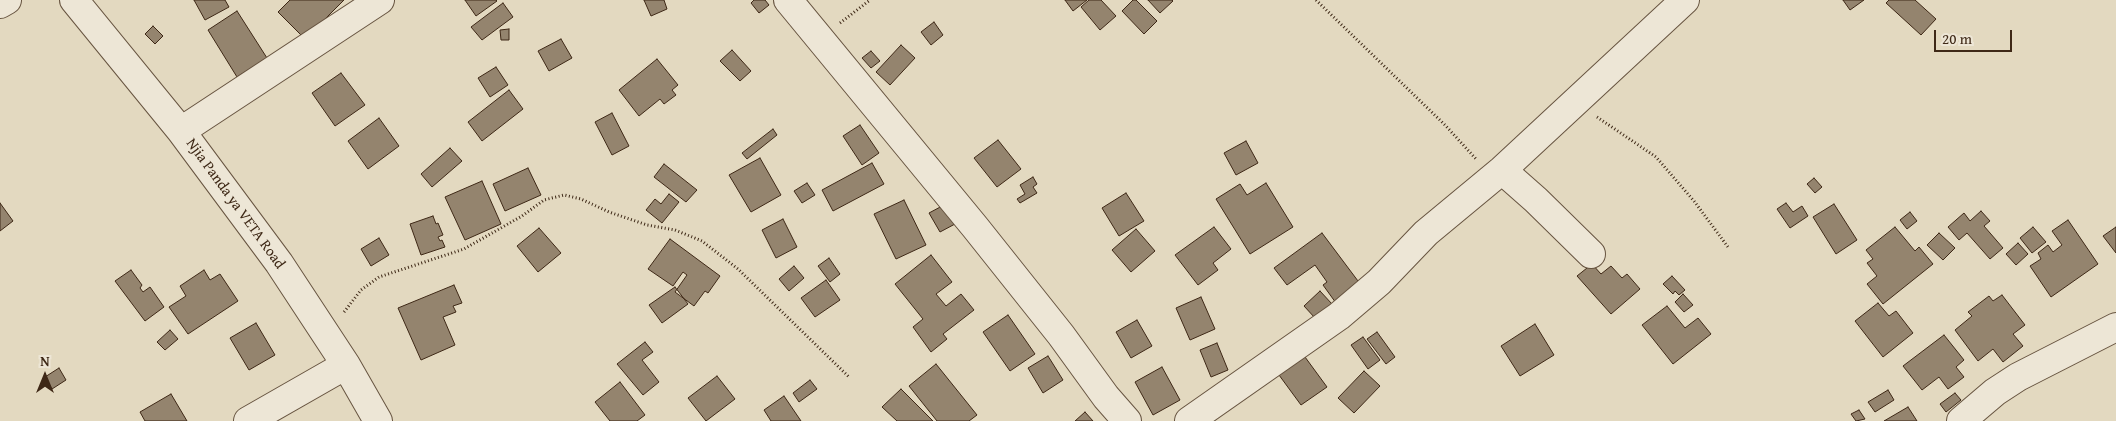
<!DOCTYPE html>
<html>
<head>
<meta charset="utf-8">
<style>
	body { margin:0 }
	#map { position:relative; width:2116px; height:421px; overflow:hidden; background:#e3d9c0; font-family:"Gentium Book Plus",serif }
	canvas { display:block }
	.north { position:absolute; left:20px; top:351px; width:50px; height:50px; -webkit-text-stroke:4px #ede6d6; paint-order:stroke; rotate:0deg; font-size:14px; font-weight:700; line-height:20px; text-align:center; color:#3e2816 }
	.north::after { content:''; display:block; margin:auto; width:18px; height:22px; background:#3e2816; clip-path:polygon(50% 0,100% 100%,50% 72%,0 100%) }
	.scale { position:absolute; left:1934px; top:30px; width:78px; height:22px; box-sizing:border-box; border:2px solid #3e2816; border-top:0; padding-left:6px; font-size:15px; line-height:18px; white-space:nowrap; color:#3e2816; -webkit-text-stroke:4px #ede6d6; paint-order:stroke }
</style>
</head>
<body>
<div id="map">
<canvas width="2116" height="421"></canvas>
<div class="north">N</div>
<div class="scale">20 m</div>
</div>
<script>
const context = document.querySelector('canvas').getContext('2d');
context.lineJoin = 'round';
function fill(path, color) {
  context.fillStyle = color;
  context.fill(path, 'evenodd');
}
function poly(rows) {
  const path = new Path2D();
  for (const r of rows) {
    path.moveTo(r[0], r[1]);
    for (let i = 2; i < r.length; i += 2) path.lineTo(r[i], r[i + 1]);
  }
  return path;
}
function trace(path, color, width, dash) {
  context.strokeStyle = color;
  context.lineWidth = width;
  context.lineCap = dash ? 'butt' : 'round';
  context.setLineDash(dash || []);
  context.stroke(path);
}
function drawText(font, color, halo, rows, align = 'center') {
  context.font = font + ' "Gentium Book Plus",serif';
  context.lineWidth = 5;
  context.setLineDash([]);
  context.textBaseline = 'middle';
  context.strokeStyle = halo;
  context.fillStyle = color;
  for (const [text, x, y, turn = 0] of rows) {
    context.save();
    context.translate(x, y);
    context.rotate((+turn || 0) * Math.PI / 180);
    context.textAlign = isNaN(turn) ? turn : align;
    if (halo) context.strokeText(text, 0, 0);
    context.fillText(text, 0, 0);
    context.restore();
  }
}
const building = poly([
	[194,0,225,0,229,7,205,20,194,0],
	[290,0,344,0,305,39,278,12,290,0],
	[465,0,496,0,497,1,476,16,465,0],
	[644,0,664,0,667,9,651,16,644,0],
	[754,0,765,0,769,5,759,13,751,3,754,0],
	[1065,0,1087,0,1073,11,1065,0],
	[1089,0,1101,0,1116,16,1100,30,1081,7,1089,0],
	[1133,0,1136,0,1157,21,1144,34,1122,11,1133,0],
	[1148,0,1172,0,1173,1,1160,13,1148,0],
	[1843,0,1864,0,1850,10,1843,0],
	[1889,0,1915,0,1936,19,1921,35,1886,3,1889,0],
	[503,3,513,17,482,40,471,27,503,3],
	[237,11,267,58,237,77,208,30,237,11],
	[934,22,943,35,931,45,921,32,934,22],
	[153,26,163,36,155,44,145,34,153,26],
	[509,29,509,40,501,40,500,30,509,29],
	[561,39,572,58,549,71,538,51,561,39],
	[901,45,915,58,890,85,876,72,901,45],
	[732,50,751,71,740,81,720,61,732,50],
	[871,51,880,61,871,68,862,58,871,51],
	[657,59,678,85,672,90,676,95,664,104,660,99,639,116,619,90,657,59],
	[496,67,508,85,490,97,478,78,496,67],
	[341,73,365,105,335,126,312,93,341,73],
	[509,90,523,109,482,141,468,122,509,90],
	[612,113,629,146,612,155,595,122,612,113],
	[379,118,399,146,368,169,348,141,379,118],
	[860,125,879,153,862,165,843,136,860,125],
	[773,129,777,135,747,159,742,153,773,129],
	[998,140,1021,169,997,187,974,158,998,140],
	[1246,141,1258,163,1236,175,1224,153,1246,141],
	[450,148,462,161,432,187,421,174,450,148],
	[760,158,781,195,751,212,729,175,760,158],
	[872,163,884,184,833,211,822,190,872,163],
	[664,164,697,190,686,202,654,177,664,164],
	[528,168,541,195,505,211,493,184,528,168],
	[1033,177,1037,184,1033,187,1037,193,1020,203,1017,199,1025,194,1020,185,1033,177],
	[1814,178,1822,187,1815,193,1807,184,1814,178],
	[482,181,501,224,465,240,445,197,482,181],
	[807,183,815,195,802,203,794,191,807,183],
	[1266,183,1293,227,1250,254,1216,199,1240,184,1247,195,1266,183],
	[1126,193,1144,221,1119,236,1102,208,1126,193],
	[669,194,679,202,662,223,646,210,655,199,661,204,669,194],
	[904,200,926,245,896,259,874,214,904,200],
	[0,203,13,221,0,231,0,203],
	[1786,203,1793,212,1802,206,1808,216,1790,228,1777,209,1786,203],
	[1834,204,1857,240,1836,254,1813,217,1834,204],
	[944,205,955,224,940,232,929,213,944,205],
	[1981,211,1990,221,1984,226,2003,248,1990,259,1967,233,1959,240,1948,227,1964,213,1970,221,1981,211],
	[1910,212,1917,221,1907,229,1900,220,1910,212],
	[433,216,436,224,438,223,443,235,438,237,440,241,442,240,445,247,421,255,410,224,433,216],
	[783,219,797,247,776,258,762,230,783,219],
	[2068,220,2098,264,2051,297,2030,266,2041,259,2038,253,2048,245,2053,252,2062,245,2052,231,2068,220],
	[1214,227,1231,249,1213,263,1218,270,1198,285,1175,255,1214,227],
	[1895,227,1915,251,1919,247,1933,264,1883,304,1867,284,1877,276,1867,263,1873,259,1866,250,1895,227],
	[2033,227,2046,242,2032,253,2020,238,2033,227],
	[2116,227,2116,253,2103,236,2116,227],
	[539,228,561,253,538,272,517,246,539,228],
	[1136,229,1155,251,1131,272,1112,250,1136,229],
	[1322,233,1361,285,1336,303,1323,285,1327,282,1315,265,1287,285,1274,268,1322,233],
	[1939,233,1955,248,1943,260,1927,245,1939,233],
	[379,238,389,255,371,266,361,249,379,238],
	[670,239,720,276,708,293,705,291,694,306,675,292,687,275,683,272,673,286,648,269,670,239],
	[2018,243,2028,254,2016,265,2006,254,2018,243],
	[931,255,952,282,936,294,946,306,961,294,974,310,943,334,947,339,931,352,913,327,923,319,895,284,931,255],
	[829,258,840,274,830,282,818,266,829,258],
	[1592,264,1601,274,1611,266,1622,278,1627,274,1640,289,1611,314,1577,276,1592,264],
	[794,266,804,278,789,291,779,279,794,266],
	[131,270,142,285,140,288,143,292,150,287,164,307,145,321,115,281,131,270],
	[204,270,210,280,220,274,238,301,188,334,169,307,186,296,180,286,204,270],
	[1672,276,1685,290,1679,295,1675,291,1673,294,1663,284,1672,276],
	[826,280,840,300,815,317,801,298,826,280],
	[454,285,462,303,453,306,456,312,443,317,455,345,421,360,398,308,454,285],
	[675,287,688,304,662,323,649,305,675,287],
	[1320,291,1332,304,1315,318,1304,306,1320,291],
	[1683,294,1693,305,1684,312,1675,302,1683,294],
	[2002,295,2025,325,2013,334,2023,346,2003,362,1993,349,1978,361,1955,330,1972,316,1968,312,1989,296,1993,301,2002,295],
	[1201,297,1215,329,1190,340,1176,308,1201,297],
	[1878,303,1889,316,1896,311,1913,333,1883,357,1855,321,1878,303],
	[1667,306,1685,328,1698,318,1711,334,1673,364,1642,325,1667,306],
	[1008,315,1035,354,1010,371,983,332,1008,315],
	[1137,320,1152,346,1131,358,1116,332,1137,320],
	[256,323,275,355,249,370,230,338,256,323],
	[1535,324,1554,355,1520,376,1501,346,1535,324],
	[170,330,178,339,165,350,157,342,170,330],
	[1377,332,1395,357,1386,364,1367,339,1377,332],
	[1944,335,1964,360,1956,367,1964,377,1948,389,1939,377,1922,390,1903,366,1944,335],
	[1363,337,1380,360,1368,369,1351,345,1363,337],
	[645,342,653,352,642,360,659,382,643,395,617,364,645,342],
	[1217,343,1228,370,1211,377,1200,350,1217,343],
	[1048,356,1063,380,1043,393,1028,368,1048,356],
	[1305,357,1327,387,1301,405,1279,375,1305,357],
	[936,364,977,415,969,421,937,421,909,386,936,364],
	[1162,367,1180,400,1153,415,1135,382,1162,367],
	[59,368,66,380,52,389,45,377,59,368],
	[1364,371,1380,386,1354,413,1338,398,1364,371],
	[717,376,735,399,706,421,688,398,717,376],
	[810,380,817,389,799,402,793,393,810,380],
	[620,382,645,415,637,421,610,421,595,402,620,382],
	[901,389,933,421,897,421,882,407,901,389],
	[1888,390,1894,400,1875,412,1868,402,1888,390],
	[1955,393,1961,400,1946,412,1940,404,1955,393],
	[171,394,187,421,145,421,140,412,171,394],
	[784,396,801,421,771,421,764,410,784,396],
	[1908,407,1917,421,1884,421,1908,407],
	[1859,410,1865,419,1856,421,1851,414,1859,410],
	[1085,412,1093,421,1075,421,1085,412]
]);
fill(building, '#94846e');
trace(building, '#3e2816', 1);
const minor = poly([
	[74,0,181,131,279,263,346,365,378,421],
	[788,0,975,227,1061,335,1106,397,1127,421],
	[0,4,7,0],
	[181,131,380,0],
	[1502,170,1536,200,1591,254],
	[248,421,346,365],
	[1189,421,1339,316,1379,282,1426,233,1502,170,1685,0],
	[1961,421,1995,392,2018,377,2116,327]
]);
trace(minor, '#675440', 30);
trace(poly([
	[1316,0,1445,125,1476,159],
	[840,23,870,0],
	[1597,117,1656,157,1694,201,1728,247],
	[344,312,361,290,379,277,464,249,522,216,544,200,564,195,581,199,609,212,647,225,675,230,702,241,738,269,849,377]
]), '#3e2816', 3, [1, 2.5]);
trace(minor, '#ede6d6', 28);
drawText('15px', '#3e2816', '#ede6d6', [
	["Njia Panda ya VETA Road",235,204,54]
]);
</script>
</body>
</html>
